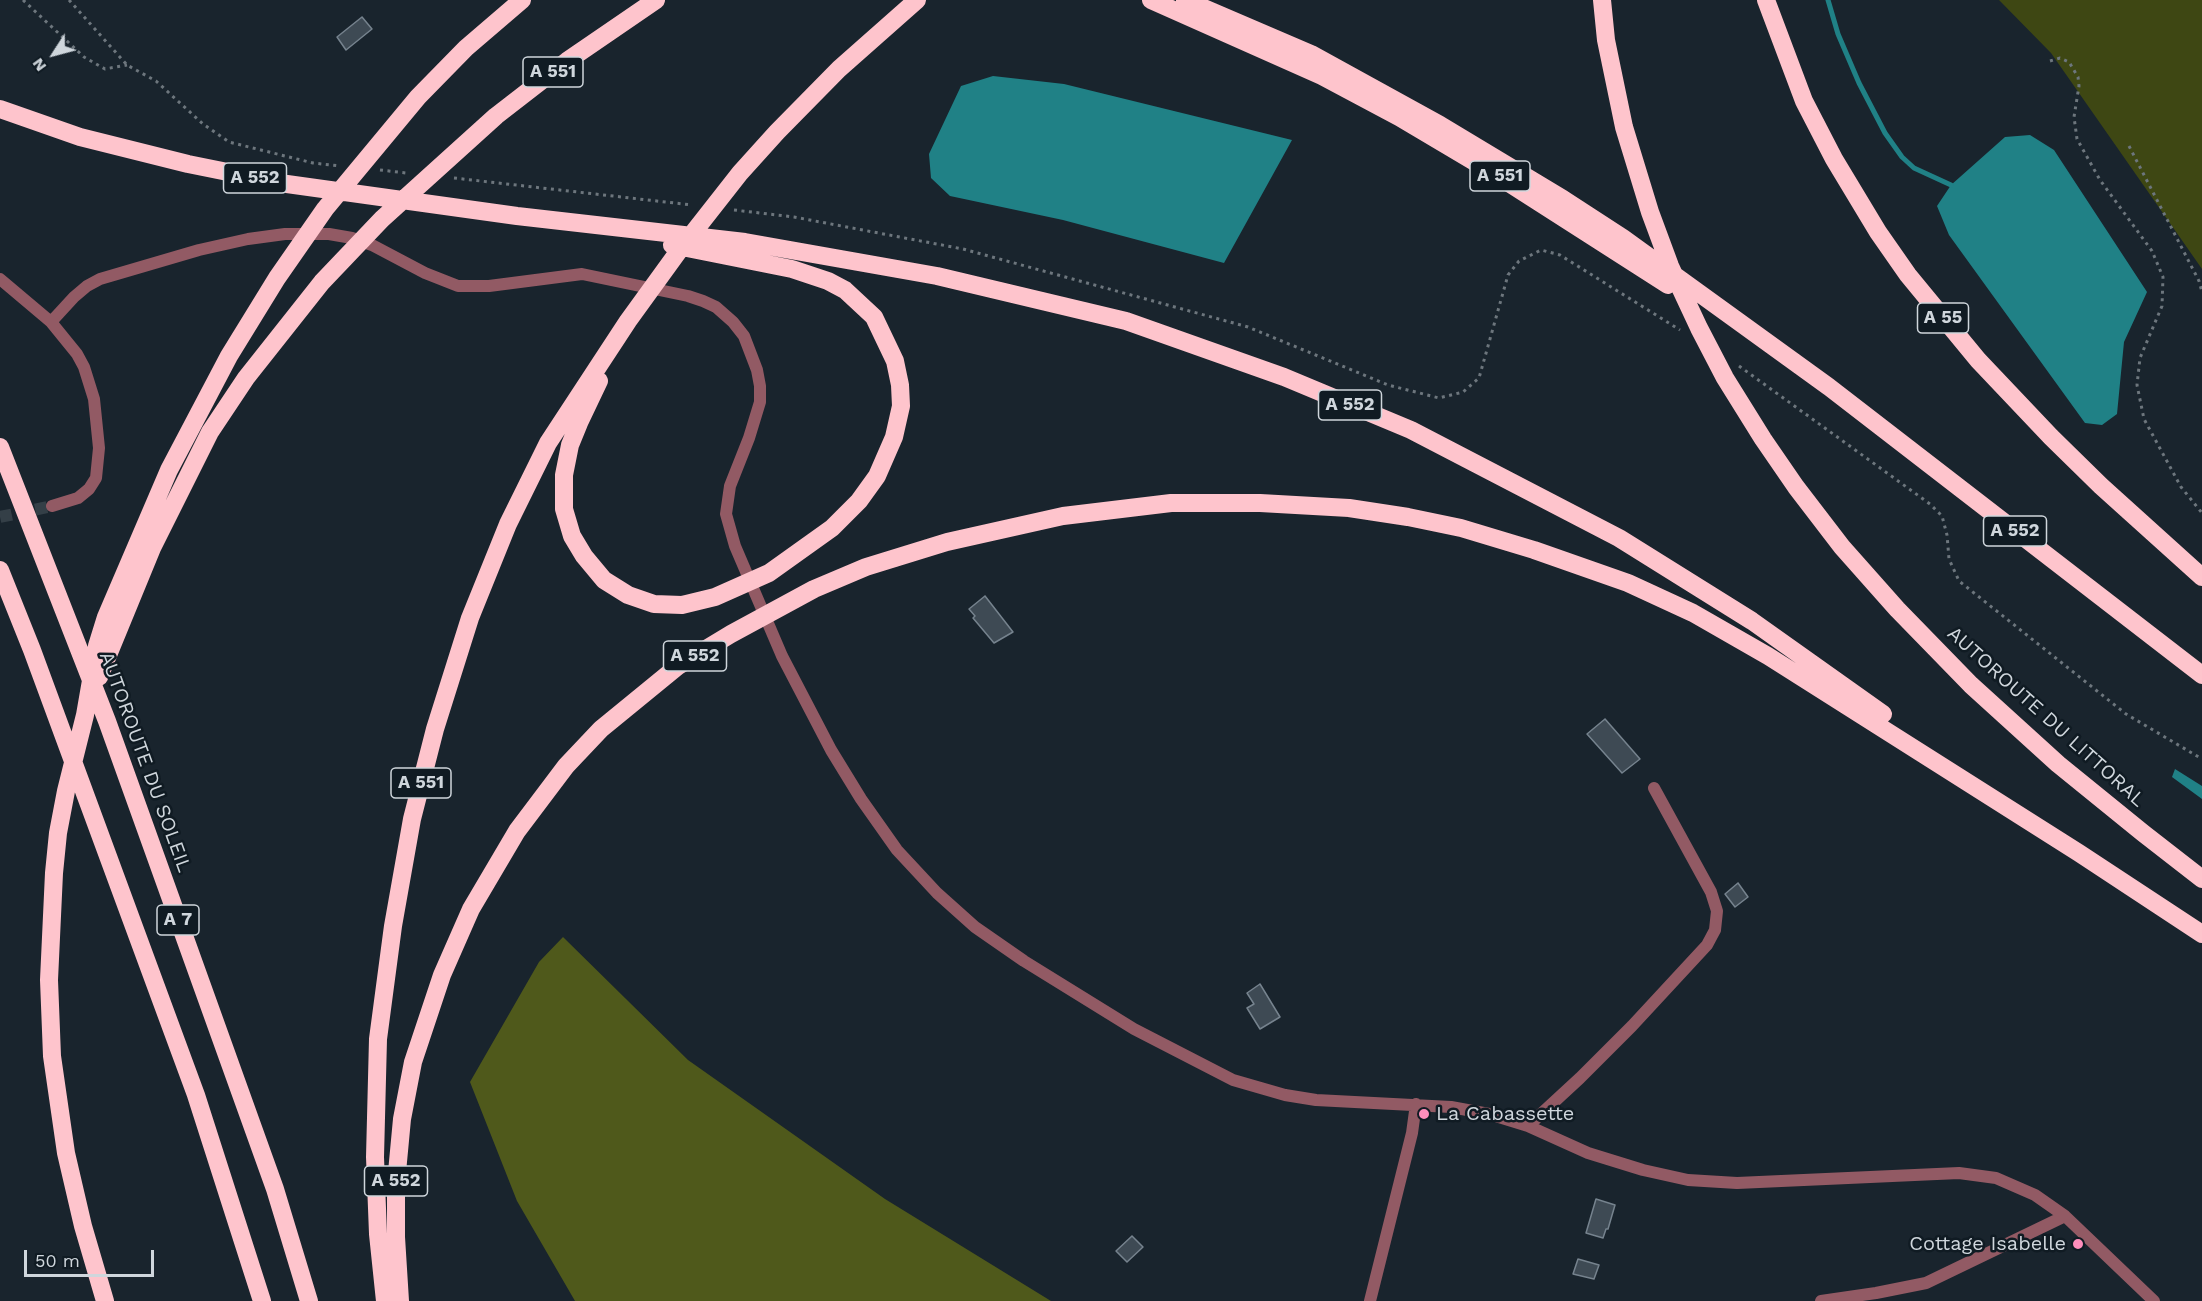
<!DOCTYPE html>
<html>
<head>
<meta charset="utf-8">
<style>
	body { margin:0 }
	#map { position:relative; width:2202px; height:1301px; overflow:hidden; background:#19242d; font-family:"Work Sans",sans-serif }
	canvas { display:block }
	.north { position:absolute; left:24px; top:24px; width:60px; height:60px; -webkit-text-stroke:4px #101b23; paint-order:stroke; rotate:234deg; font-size:16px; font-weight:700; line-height:24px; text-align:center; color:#cfd6dc }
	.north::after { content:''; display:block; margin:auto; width:21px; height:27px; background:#cfd6dc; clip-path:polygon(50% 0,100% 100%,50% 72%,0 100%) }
	.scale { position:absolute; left:24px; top:1250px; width:130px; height:27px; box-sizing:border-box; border:3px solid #cfd6dc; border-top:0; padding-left:8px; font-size:18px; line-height:21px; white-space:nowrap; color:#cfd6dc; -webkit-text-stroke:4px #101b23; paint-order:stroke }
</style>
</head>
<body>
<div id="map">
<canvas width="2202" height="1301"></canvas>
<div class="north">N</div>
<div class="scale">50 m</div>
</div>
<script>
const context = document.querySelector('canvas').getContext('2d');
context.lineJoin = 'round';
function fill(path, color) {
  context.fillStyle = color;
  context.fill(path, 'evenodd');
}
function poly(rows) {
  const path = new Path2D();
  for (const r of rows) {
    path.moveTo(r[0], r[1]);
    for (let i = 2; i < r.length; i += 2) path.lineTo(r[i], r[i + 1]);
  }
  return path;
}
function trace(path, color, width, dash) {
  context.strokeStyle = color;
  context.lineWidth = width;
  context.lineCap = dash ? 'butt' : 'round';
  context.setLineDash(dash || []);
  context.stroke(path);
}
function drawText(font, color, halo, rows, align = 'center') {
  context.font = font + ' "Work Sans",sans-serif';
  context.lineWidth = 5;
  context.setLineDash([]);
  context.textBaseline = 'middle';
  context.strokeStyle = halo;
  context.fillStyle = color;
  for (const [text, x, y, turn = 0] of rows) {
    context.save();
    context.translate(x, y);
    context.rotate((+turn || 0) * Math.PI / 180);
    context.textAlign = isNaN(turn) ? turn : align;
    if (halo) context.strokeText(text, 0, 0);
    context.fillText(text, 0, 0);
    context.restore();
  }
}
fill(poly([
	[1999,0,2202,0,2202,269,2051,53]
]), '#3e4713');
fill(poly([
	[563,937,688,1060,885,1199,1051,1301,575,1301,517,1201,470,1082,539,962]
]), '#4f591b');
fill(poly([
	[993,76,1064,84,1292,140,1224,263,1063,220,950,196,931,178,929,154,961,86],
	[2030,135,2054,150,2147,292,2124,342,2117,414,2102,425,2085,423,1949,235,1937,206,1951,185,2005,137],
	[2175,769,2202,786,2202,799,2172,777]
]), '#208186');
trace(poly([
	[1828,0,1838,34,1859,83,1885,133,1902,157,1914,168,1951,185]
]), '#208186', 5);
const building = poly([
	[362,17,372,29,346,50,337,37,362,17],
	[985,596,1013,632,994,643,973,618,975,616,969,609,985,596],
	[1605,719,1640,759,1622,773,1587,734,1605,719],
	[1738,883,1748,897,1735,907,1725,894,1738,883],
	[1260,984,1280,1017,1260,1029,1247,1008,1254,1004,1247,993,1260,984],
	[1596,1199,1615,1205,1608,1229,1606,1229,1603,1238,1586,1233,1596,1199],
	[1132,1236,1143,1247,1127,1262,1116,1251,1132,1236],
	[1578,1259,1599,1265,1594,1279,1573,1274,1578,1259]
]);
fill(building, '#3e4a54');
trace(building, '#76838e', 1.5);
trace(poly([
	[0,517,52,506]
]), '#343f47', 12, [12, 6]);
trace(poly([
	[23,0,84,57,105,69,127,65],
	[69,0,127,65,156,81,203,124,229,142,313,163,340,166],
	[2050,61,2060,58,2069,62,2078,77,2079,86,2074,117,2077,139,2100,180,2152,251,2163,277,2162,306,2140,358,2137,385,2144,419,2181,487,2202,513],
	[2129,146,2199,281,2202,292],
	[380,170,406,173],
	[454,178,692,205],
	[734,210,794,217,963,249,1248,327,1388,385,1439,398,1463,392,1479,378,1508,275,1519,261,1541,250,1560,255,1680,330],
	[1739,366,1930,504,1942,516,1947,535,1949,559,1959,581,2126,714,2202,759]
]), '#6d767d', 3, [3, 4.5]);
trace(poly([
	[0,279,51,322],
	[52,506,78,498,89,489,96,478,99,448,94,399,84,367,77,354,51,322,74,297,87,286,100,279,199,250,248,239,285,234,329,234,352,238,372,245,425,273,458,286,489,286,582,274,688,296,703,301,716,307,733,322,744,336,757,370,760,386,760,402,749,438,730,486,726,514,735,546,782,656,831,750,861,799,897,850,937,893,975,927,1024,961,1134,1029,1233,1080,1285,1095,1316,1100,1451,1107,1489,1114,1528,1126,1588,1153,1643,1170,1688,1180,1737,1183,1959,1173,1996,1178,2035,1195,2065,1216,2154,1301],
	[1528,1126,1580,1078,1632,1026,1707,945,1715,930,1717,911,1711,892,1654,788],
	[1370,1301,1412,1133,1416,1104],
	[1821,1301,1876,1293,1926,1283,2065,1216]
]), '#925a64', 12);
trace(poly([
	[1151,0,1322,76,1399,117,1490,171,1668,285],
	[1185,0,1311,54,1440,125,1563,199,1623,238,1829,387,2202,675],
	[1602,0,1606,40,1624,127,1650,212,1670,266,1699,328,1725,378,1763,439,1796,487,1842,547,1897,609,1971,685,2058,764,2143,833,2202,879],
	[1766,0,1804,101,1834,159,1878,232,1908,275,1978,360,2051,437,2101,486,2202,577],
	[0,109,80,137,188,164,287,184,517,216,745,242,937,276,1126,321,1284,377,1411,430,1619,538,1752,621,1883,714],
	[599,381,579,423,570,445,564,475,564,509,572,536,584,556,604,580,628,595,654,604,682,605,715,597,769,573,832,528,859,501,877,476,894,437,901,406,900,385,895,361,874,317,845,290,828,281,792,269,672,245],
	[0,447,107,721,275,1189,309,1301],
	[0,570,32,650,196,1095,262,1301],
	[99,677,152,548,210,432,246,378,322,282,382,219,496,116,567,61,656,0],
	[105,1301,83,1226,66,1153,52,1056,49,980,54,873,58,833,66,791,85,715,97,646,106,617,169,470,229,356,277,278,325,209,418,97,466,48,522,0],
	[385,1301,378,1234,375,1157,378,1039,393,926,412,819,435,729,470,618,508,524,548,443,628,321,678,252,740,173,777,132,839,69,917,0],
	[400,1301,396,1237,396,1183,402,1119,413,1062,442,975,471,909,517,831,566,766,601,729,678,666,731,634,814,589,866,567,947,542,1063,516,1171,503,1260,503,1349,508,1408,517,1461,528,1534,550,1628,583,1693,613,1768,656,2079,853,2202,934]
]), '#fec4cc', 18);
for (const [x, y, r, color] of [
	[1424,1114,6,"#fe8ebc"],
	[2078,1244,6,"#fe8ebc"]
]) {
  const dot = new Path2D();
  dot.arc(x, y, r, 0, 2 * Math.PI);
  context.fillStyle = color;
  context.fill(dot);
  trace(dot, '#101b23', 2);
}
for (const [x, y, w] of [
	[553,72,60],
	[1500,176,60],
	[255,178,63],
	[1943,318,51],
	[1350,405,63],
	[2015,531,63],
	[695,656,63],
	[421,783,60],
	[178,920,42],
	[396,1181,63]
]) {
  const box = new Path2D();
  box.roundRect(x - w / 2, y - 15, w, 30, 4.5);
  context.fillStyle = '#101b23';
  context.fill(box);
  trace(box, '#cfd6dc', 1.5);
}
drawText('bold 18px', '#cfd6dc', null, [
	["A 551",553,72],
	["A 551",1500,176],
	["A 552",255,178],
	["A 55",1943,318],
	["A 552",1350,405],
	["A 552",2015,531],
	["A 552",695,656],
	["A 551",421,783],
	["A 7",178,920],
	["A 552",396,1181]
]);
drawText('20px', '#cfd6dc', '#101b23', [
	["AUTOROUTE DU LITTORAL",2046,717,42],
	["AUTOROUTE DU SOLEIL",145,762,70]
]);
drawText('20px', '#cfd6dc', '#101b23', [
	["La Cabassette",1436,1114],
	["Cottage Isabelle",2066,1244,"right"]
], 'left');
</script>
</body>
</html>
